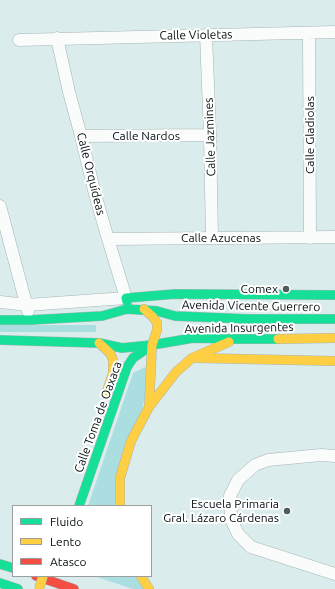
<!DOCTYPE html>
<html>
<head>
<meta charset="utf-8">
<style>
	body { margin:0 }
	#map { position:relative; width:335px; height:589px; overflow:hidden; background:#dbeced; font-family:Ubuntu,sans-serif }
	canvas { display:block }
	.legend { position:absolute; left:12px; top:505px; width:140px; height:72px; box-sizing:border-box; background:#fff; border:1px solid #9b9f9f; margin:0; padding:5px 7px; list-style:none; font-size:12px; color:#050f10 }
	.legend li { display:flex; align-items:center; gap:8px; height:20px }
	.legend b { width:20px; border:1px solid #9b9f9f }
</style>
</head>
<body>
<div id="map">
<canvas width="335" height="589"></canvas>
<ul class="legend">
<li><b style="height:5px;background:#16e098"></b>Fluido</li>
<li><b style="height:5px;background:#ffcf43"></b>Lento</li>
<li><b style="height:5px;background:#f24e42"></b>Atasco</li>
</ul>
</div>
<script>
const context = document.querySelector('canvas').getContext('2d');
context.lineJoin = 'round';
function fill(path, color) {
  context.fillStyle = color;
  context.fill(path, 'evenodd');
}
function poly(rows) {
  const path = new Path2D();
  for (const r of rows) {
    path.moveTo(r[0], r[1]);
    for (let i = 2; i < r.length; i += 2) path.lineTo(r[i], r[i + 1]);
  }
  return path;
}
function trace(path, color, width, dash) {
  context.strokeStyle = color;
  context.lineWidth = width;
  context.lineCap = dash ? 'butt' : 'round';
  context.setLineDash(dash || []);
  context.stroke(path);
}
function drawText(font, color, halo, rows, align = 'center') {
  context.font = font + ' Ubuntu,sans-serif';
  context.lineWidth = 4;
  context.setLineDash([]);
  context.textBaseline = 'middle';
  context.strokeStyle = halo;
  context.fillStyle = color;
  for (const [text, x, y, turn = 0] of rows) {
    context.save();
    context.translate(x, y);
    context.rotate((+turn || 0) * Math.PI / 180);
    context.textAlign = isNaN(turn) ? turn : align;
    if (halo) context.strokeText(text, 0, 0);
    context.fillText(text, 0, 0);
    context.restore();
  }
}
fill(poly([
	[0,325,96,325,96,332,0,332],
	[145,367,150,377,118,506,88,506,133,373],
	[94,576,141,576,147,589,133,589]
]), '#aadee0');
const street = poly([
	[309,33,310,238],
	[206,35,210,135,212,238],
	[19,40,335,32],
	[81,136,210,135],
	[0,206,28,311],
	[108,239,335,237],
	[0,302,27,305,126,298,108,239,95,194,81,136,69,92,57,38],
	[335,456,321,455,268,460,255,465,238,480,230,496,231,519,238,534,251,547,335,574]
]);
const fast = poly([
	[127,302,126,298,175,294,335,295],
	[0,320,30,320,102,316,127,309,157,311,175,316,248,319,335,319],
	[0,340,99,343,122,348,152,345,193,338,234,339,278,339],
	[79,506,127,367,133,358,152,345],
	[0,564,13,568],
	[0,583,18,589]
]);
const slow = poly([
	[144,309,153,317,157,323,157,330,152,345,149,407],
	[278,339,335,338],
	[99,343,110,353,113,360,113,374,106,394],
	[197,358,335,361],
	[120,506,120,478,131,441,149,407,176,372,192,358,229,342],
	[141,576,149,589]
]);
const jam = poly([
	[36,576,74,589]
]);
trace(street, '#a7b4b5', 13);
trace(fast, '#a7b4b5', 10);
trace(slow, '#a7b4b5', 10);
trace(jam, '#a7b4b5', 10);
trace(street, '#fafcfc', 12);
trace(fast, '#16e098', 9);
trace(slow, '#ffcf43', 9);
trace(jam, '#f24e42', 9);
const slowBridge = poly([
	[39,589,43,576]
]);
trace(slowBridge, '#a7b4b5', 10, []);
trace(slowBridge, '#ffcf43', 9);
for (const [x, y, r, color] of [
	[286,289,4,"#505c5d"],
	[287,511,4,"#505c5d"]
]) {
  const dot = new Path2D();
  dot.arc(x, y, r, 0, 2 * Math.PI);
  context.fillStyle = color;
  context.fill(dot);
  trace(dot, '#fff', 1.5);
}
drawText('12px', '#050f10', '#fff', [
	["Calle Violetas",196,35,-1],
	["Calle Gladiolas",310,135,-90],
	["Calle Nardos",146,136],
	["Calle Jazmines",210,137,-92],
	["Calle Orquídeas",91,174,76],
	["Calle Azucenas",221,238],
	["Avenida Vicente Guerrero",251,306,1],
	["Avenida Insurgentes",239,328,-1],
	["Calle Toma de Oaxaca",98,417,-70]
]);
drawText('12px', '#050f10', '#fff', [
	["Comex",278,289],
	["Escuela Primaria",279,504],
	["Gral. Lázaro Cárdenas",279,518]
], 'right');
</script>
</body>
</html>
